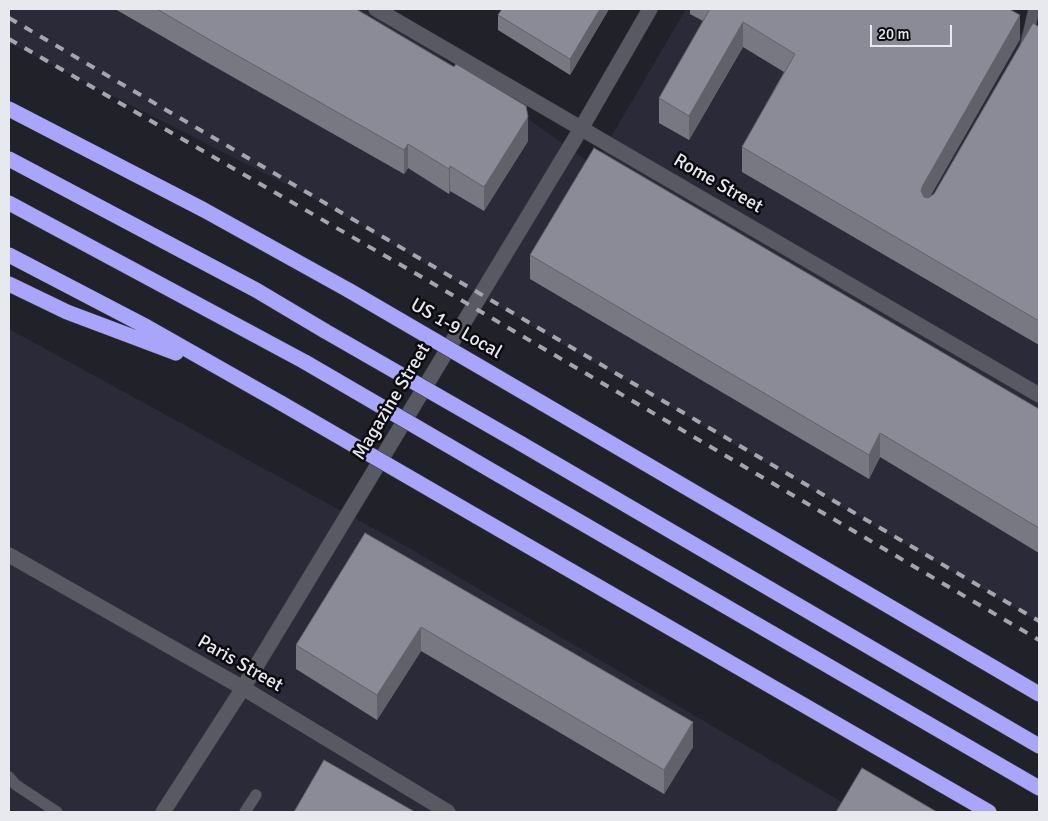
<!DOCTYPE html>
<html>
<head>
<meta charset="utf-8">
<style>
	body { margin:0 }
	#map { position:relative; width:1048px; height:821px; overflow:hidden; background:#21212a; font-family:Signika,sans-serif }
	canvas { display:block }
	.frame { position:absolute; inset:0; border:10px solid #e8e8ef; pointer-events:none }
	.scale { position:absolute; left:870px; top:25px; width:82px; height:22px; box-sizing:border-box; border:2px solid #e8e8ef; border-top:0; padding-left:6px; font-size:15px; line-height:18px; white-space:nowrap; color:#e8e8ef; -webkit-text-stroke:4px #0b0b0f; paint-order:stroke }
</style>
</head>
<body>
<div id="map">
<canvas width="1048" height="821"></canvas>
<div class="frame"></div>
<div class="scale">20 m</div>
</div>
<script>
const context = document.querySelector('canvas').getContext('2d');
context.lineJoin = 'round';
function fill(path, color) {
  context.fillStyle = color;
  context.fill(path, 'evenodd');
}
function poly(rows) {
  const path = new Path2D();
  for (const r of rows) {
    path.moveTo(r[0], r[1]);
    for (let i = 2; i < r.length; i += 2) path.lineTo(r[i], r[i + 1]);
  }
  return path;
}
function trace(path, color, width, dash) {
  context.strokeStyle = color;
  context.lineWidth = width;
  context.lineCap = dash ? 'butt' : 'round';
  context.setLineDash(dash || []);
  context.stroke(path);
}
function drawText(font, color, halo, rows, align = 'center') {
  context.font = font + ' Signika,sans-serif';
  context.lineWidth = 5;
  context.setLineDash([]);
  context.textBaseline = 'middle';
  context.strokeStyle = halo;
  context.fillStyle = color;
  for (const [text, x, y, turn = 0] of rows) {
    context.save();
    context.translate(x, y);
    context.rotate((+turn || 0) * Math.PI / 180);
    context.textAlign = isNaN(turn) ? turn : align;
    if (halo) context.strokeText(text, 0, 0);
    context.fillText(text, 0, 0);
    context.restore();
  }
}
fill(poly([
	[9,9,368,9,401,28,594,166,686,9,977,9,1039,45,1039,622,313,198,9,43],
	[9,329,409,548,859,812,9,812]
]), '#2a2a39');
const lane = poly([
	[1026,44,1034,9],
	[9,777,16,785,57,812],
	[245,812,256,795]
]);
const street = poly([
	[376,9,1039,395],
	[1038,9,1039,9],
	[9,555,243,688,448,812],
	[163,812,243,688,582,127,650,9]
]);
const highway = poly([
	[9,109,204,210,350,291],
	[9,159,256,290,325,331],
	[9,203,305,362],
	[9,255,147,327,281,403],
	[9,284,67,312,176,353],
	[542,403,1039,694],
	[520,443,1039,746],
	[499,475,1039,788],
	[476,516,989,812]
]);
trace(lane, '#3b3b43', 12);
trace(street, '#3b3b43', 16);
trace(highway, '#3b3b43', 16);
trace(lane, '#585963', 11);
trace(street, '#585963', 15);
trace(highway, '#a8a5fb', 15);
trace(poly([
	[9,18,1039,621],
	[9,39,432,283,1039,640]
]), '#a5a5ad', 4, [9, 9]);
const highwayBridge = poly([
	[350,291,542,403],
	[325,331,520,443],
	[305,362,499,475],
	[281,403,476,516]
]);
trace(highwayBridge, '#3b3b43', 16, []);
trace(highwayBridge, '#a8a5fb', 15);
fill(poly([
	[115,9,356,9,528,141,484,211,450,191,449,194,408,168,404,174,210,64],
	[502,9,609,9,570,75,498,30,498,15],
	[690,9,1009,9,1020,39,929,198,934,194,1039,27,1039,345,742,172,742,147,784,72,743,47,689,140,659,123,659,98,703,21,690,14],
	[530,255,1039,409,1039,553,880,457,869,479,530,279],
	[365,533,693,747,664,794,421,651,377,720,296,669,296,645]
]), '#777881');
fill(poly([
	[600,9,609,9,570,75,570,59],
	[1020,15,1020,39,922,211,921,191,922,187],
	[743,22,743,47,689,140,689,116],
	[528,117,528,141,484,211,484,187],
	[408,144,408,168,404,174,404,150],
	[450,166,450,191,449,194,449,169],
	[880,433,880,457,869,479,869,455],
	[421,627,421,651,377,720,377,695],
	[693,722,693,747,664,794,664,770]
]), '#616169');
const building = poly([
	[157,9,356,9,454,67,456,64,526,106,528,117,484,187,450,166,449,169,408,144,404,150,210,40,157,9],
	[502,9,600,9,570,59,498,15,502,9],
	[710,9,1009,9,1020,15,922,187,921,191,924,197,928,198,934,194,1033,23,1039,27,1039,321,742,147,795,54,743,22,689,116,659,98,710,9],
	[594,148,1039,409,1039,528,880,433,869,455,530,255,594,148],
	[365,533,693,722,664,770,421,627,377,695,296,645,365,533],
	[324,760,415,812,294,812,324,760],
	[862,768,937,812,836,812,862,768]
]);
fill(building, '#8a8b96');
trace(building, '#616169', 1);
drawText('19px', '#e8e8ef', '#0b0b0f', [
	["Rome Street",718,184,30],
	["US 1-9 Local",456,329,30],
	["Magazine Street",392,402,-59],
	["Paris Street",240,664,30]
]);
</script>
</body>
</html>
